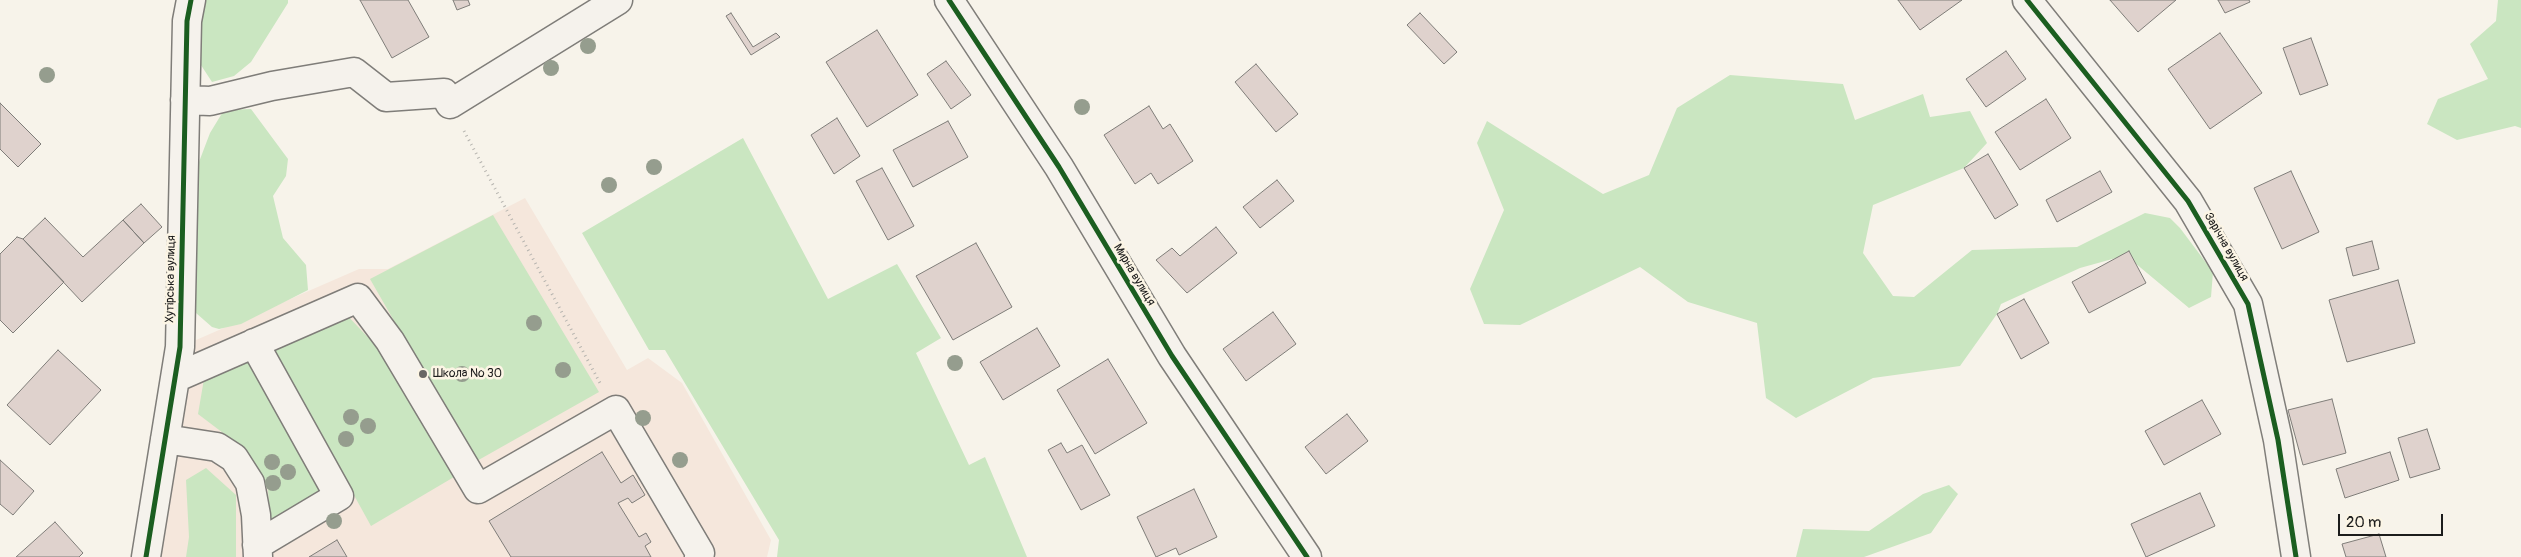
<!DOCTYPE html>
<html>
<head>
<meta charset="utf-8">
<style>
	body { margin:0 }
	#map { position:relative; width:2521px; height:557px; overflow:hidden; background:#f7f3ea; font-family:Pangolin,sans-serif }
	canvas { display:block }
	.scale { position:absolute; left:2338px; top:514px; width:105px; height:22px; box-sizing:border-box; border:2px solid #1c1c1c; border-top:0; padding-left:6px; font-size:15px; line-height:18px; white-space:nowrap; color:#1c1c1c; -webkit-text-stroke:4px #fcf5e5; paint-order:stroke }
</style>
</head>
<body>
<div id="map">
<canvas width="2521" height="557"></canvas>
<div class="scale">20 m</div>
</div>
<script>
const context = document.querySelector('canvas').getContext('2d');
context.lineJoin = 'round';
function fill(path, color) {
  context.fillStyle = color;
  context.fill(path, 'evenodd');
}
function poly(rows) {
  const path = new Path2D();
  for (const r of rows) {
    path.moveTo(r[0], r[1]);
    for (let i = 2; i < r.length; i += 2) path.lineTo(r[i], r[i + 1]);
  }
  return path;
}
function trace(path, color, width, dash) {
  context.strokeStyle = color;
  context.lineWidth = width;
  context.lineCap = dash ? 'butt' : 'round';
  context.setLineDash(dash || []);
  context.stroke(path);
}
function drawText(font, color, halo, rows, align = 'center') {
  context.font = font + ' Pangolin,sans-serif';
  context.lineWidth = 5;
  context.setLineDash([]);
  context.textBaseline = 'middle';
  context.strokeStyle = halo;
  context.fillStyle = color;
  for (const [text, x, y, turn = 0] of rows) {
    context.save();
    context.translate(x, y);
    context.rotate((+turn || 0) * Math.PI / 180);
    context.textAlign = isNaN(turn) ? turn : align;
    if (halo) context.strokeText(text, 0, 0);
    context.fillText(text, 0, 0);
    context.restore();
  }
}
fill(poly([
	[525,198,627,370,648,358,682,383,771,540,767,557,146,557,180,347,359,269,388,269]
]), '#f5e7dc');
fill(poly([
	[200,0,288,0,288,3,251,62,234,76,212,82,197,59],
	[2498,0,2521,0,2521,128,2515,126,2457,140,2427,124,2438,99,2488,79,2470,44,2496,21],
	[1730,75,1843,84,1855,120,1923,94,1930,117,1970,111,1987,143,1964,168,1873,205,1863,253,1893,296,1914,297,1972,250,2077,247,2145,213,2170,218,2180,228,2213,272,2211,297,2189,308,2129,258,2116,258,2080,268,2001,304,1997,314,1960,366,1873,378,1796,418,1766,398,1757,323,1688,302,1640,267,1520,325,1484,324,1470,289,1504,210,1477,143,1487,121,1603,194,1649,175,1677,108],
	[251,109,288,159,286,176,273,196,283,238,306,265,308,290,241,324,219,329,212,327,188,306,186,264,197,233,191,183,210,133,224,110],
	[743,138,828,299,897,264,941,338,916,353,969,465,985,457,1027,557,777,557,779,540,665,350,649,350,582,233],
	[493,215,599,392,475,462,370,279],
	[344,312,379,349,454,477,371,526,271,345],
	[251,354,324,498,267,533,270,520,268,490,251,460,231,439,198,414,204,379],
	[206,468,236,495,236,557,186,557,189,537,186,480],
	[1949,485,1958,494,1931,533,1864,557,1796,557,1803,529,1869,531,1923,494]
]), '#cae6c1');
const building = poly([
	[360,0,408,0,429,37,392,58,360,0],
	[453,0,468,0,470,5,457,10,453,0],
	[1898,0,1962,0,1920,30,1898,0],
	[2110,0,2176,0,2138,32,2110,0],
	[2218,0,2249,0,2250,2,2225,13,2218,0],
	[731,13,753,47,776,33,780,37,751,55,726,16,731,13],
	[1420,13,1457,52,1444,64,1407,25,1420,13],
	[877,30,918,95,867,127,826,62,877,30],
	[2220,33,2262,93,2210,129,2168,69,2220,33],
	[2311,38,2328,85,2300,95,2283,48,2311,38],
	[2006,51,2026,79,1986,107,1966,79,2006,51],
	[946,61,971,95,951,109,927,74,946,61],
	[1256,64,1298,114,1276,132,1235,82,1256,64],
	[2046,99,2071,138,2020,170,1995,132,2046,99],
	[0,103,41,144,18,167,0,149,0,103],
	[1149,106,1163,129,1170,124,1193,161,1158,184,1151,173,1135,184,1104,135,1149,106],
	[837,118,860,156,834,174,811,135,837,118],
	[948,121,968,157,913,187,893,150,948,121],
	[1988,154,2018,205,1995,219,1964,168,1988,154],
	[882,168,914,226,888,240,856,181,882,168],
	[2100,171,2112,192,2057,222,2046,200,2100,171],
	[2291,171,2319,232,2282,249,2254,188,2291,171],
	[1277,180,1294,201,1260,228,1243,207,1277,180],
	[141,204,162,227,144,243,123,220,141,204],
	[45,218,83,257,123,220,144,243,82,302,23,239,45,218],
	[1216,227,1237,253,1187,293,1156,260,1172,248,1180,256,1216,227],
	[17,237,23,239,64,282,13,333,0,320,0,254,17,237],
	[2372,241,2379,269,2353,276,2346,248,2372,241],
	[976,243,1012,307,953,340,916,276,976,243],
	[2129,251,2146,283,2089,313,2072,282,2129,251],
	[2398,280,2415,343,2347,362,2329,300,2398,280],
	[2024,299,2049,343,2021,359,1997,314,2024,299],
	[1273,312,1296,344,1246,381,1223,349,1273,312],
	[1037,328,1060,366,1003,400,980,362,1037,328],
	[58,350,101,390,50,445,7,405,58,350],
	[1108,359,1147,423,1095,454,1057,390,1108,359],
	[2332,399,2346,453,2303,465,2288,410,2332,399],
	[2202,400,2221,434,2164,465,2145,431,2202,400],
	[1347,414,1368,441,1326,474,1305,447,1347,414],
	[2427,429,2440,469,2410,478,2398,438,2427,429],
	[1061,443,1067,453,1082,445,1110,495,1081,510,1048,450,1061,443],
	[602,452,621,483,633,475,645,495,632,503,628,498,618,503,639,537,646,533,651,542,645,546,651,557,511,557,489,521,602,452],
	[2390,452,2399,480,2345,498,2336,469,2390,452],
	[0,460,34,491,13,515,0,504,0,460],
	[1194,489,1217,537,1179,555,1176,548,1156,557,1137,517,1194,489],
	[2200,493,2215,526,2146,557,2131,524,2200,493],
	[55,522,83,553,79,557,16,557,55,522],
	[2379,534,2386,557,2346,557,2342,544,2379,534],
	[337,540,347,557,309,557,337,540]
]);
fill(building, '#dfd2cd');
trace(building, '#7f7d79', 1);
const minor = poly([
	[949,0,1059,167,1172,356,1307,557],
	[2027,0,2188,201,2248,304,2278,440,2296,557],
	[185,100,210,101,272,86,354,72,386,97,444,93,450,104,618,0],
	[254,343,339,496,257,545],
	[175,378,358,298,390,341,478,489,616,410,700,553,699,557],
	[165,439,217,447,234,458,250,483,256,515,258,557],
	[146,557,180,347,187,21,191,0]
]);
trace(minor, '#7f7d79', 31);
trace(poly([
	[464,131,600,383]
]), '#b6b4af', 3, [1, 4]);
trace(minor, '#f5f2ec', 28);
trace(poly([
	[949,0,1059,167,1172,356,1307,557],
	[2027,0,2188,201,2248,304,2278,440,2296,557],
	[146,557,180,347,187,21,191,0]
]), '#1b5e20', 5);
context.fillStyle = '#959d8e';
for (const [x, y] of [
	[588,46],
	[551,68],
	[47,75],
	[1082,107],
	[654,167],
	[609,185],
	[534,323],
	[955,363],
	[563,370],
	[462,374],
	[351,417],
	[643,418],
	[368,426],
	[346,439],
	[680,460],
	[272,462],
	[288,472],
	[273,483],
	[334,521]
]) {
  context.beginPath();
  context.arc(x, y, 8, 0, 2 * Math.PI);
  context.fill();
}
for (const [x, y, r, color] of [
	[423,374,5,"#696764"]
]) {
  const dot = new Path2D();
  dot.arc(x, y, r, 0, 2 * Math.PI);
  context.fillStyle = color;
  context.fill(dot);
  trace(dot, '#fcf5e5', 2);
}
drawText('12px', '#1c1c1c', '#fcf5e5', [
	["Зарічна вулиця",2226,247,60],
	["Мирна вулиця",1134,275,59],
	["Хутірська вулиця",171,279,-89]
]);
drawText('12px', '#1c1c1c', '#fcf5e5', [
	["Школа № 30",433,374]
], 'left');
</script>
</body>
</html>
